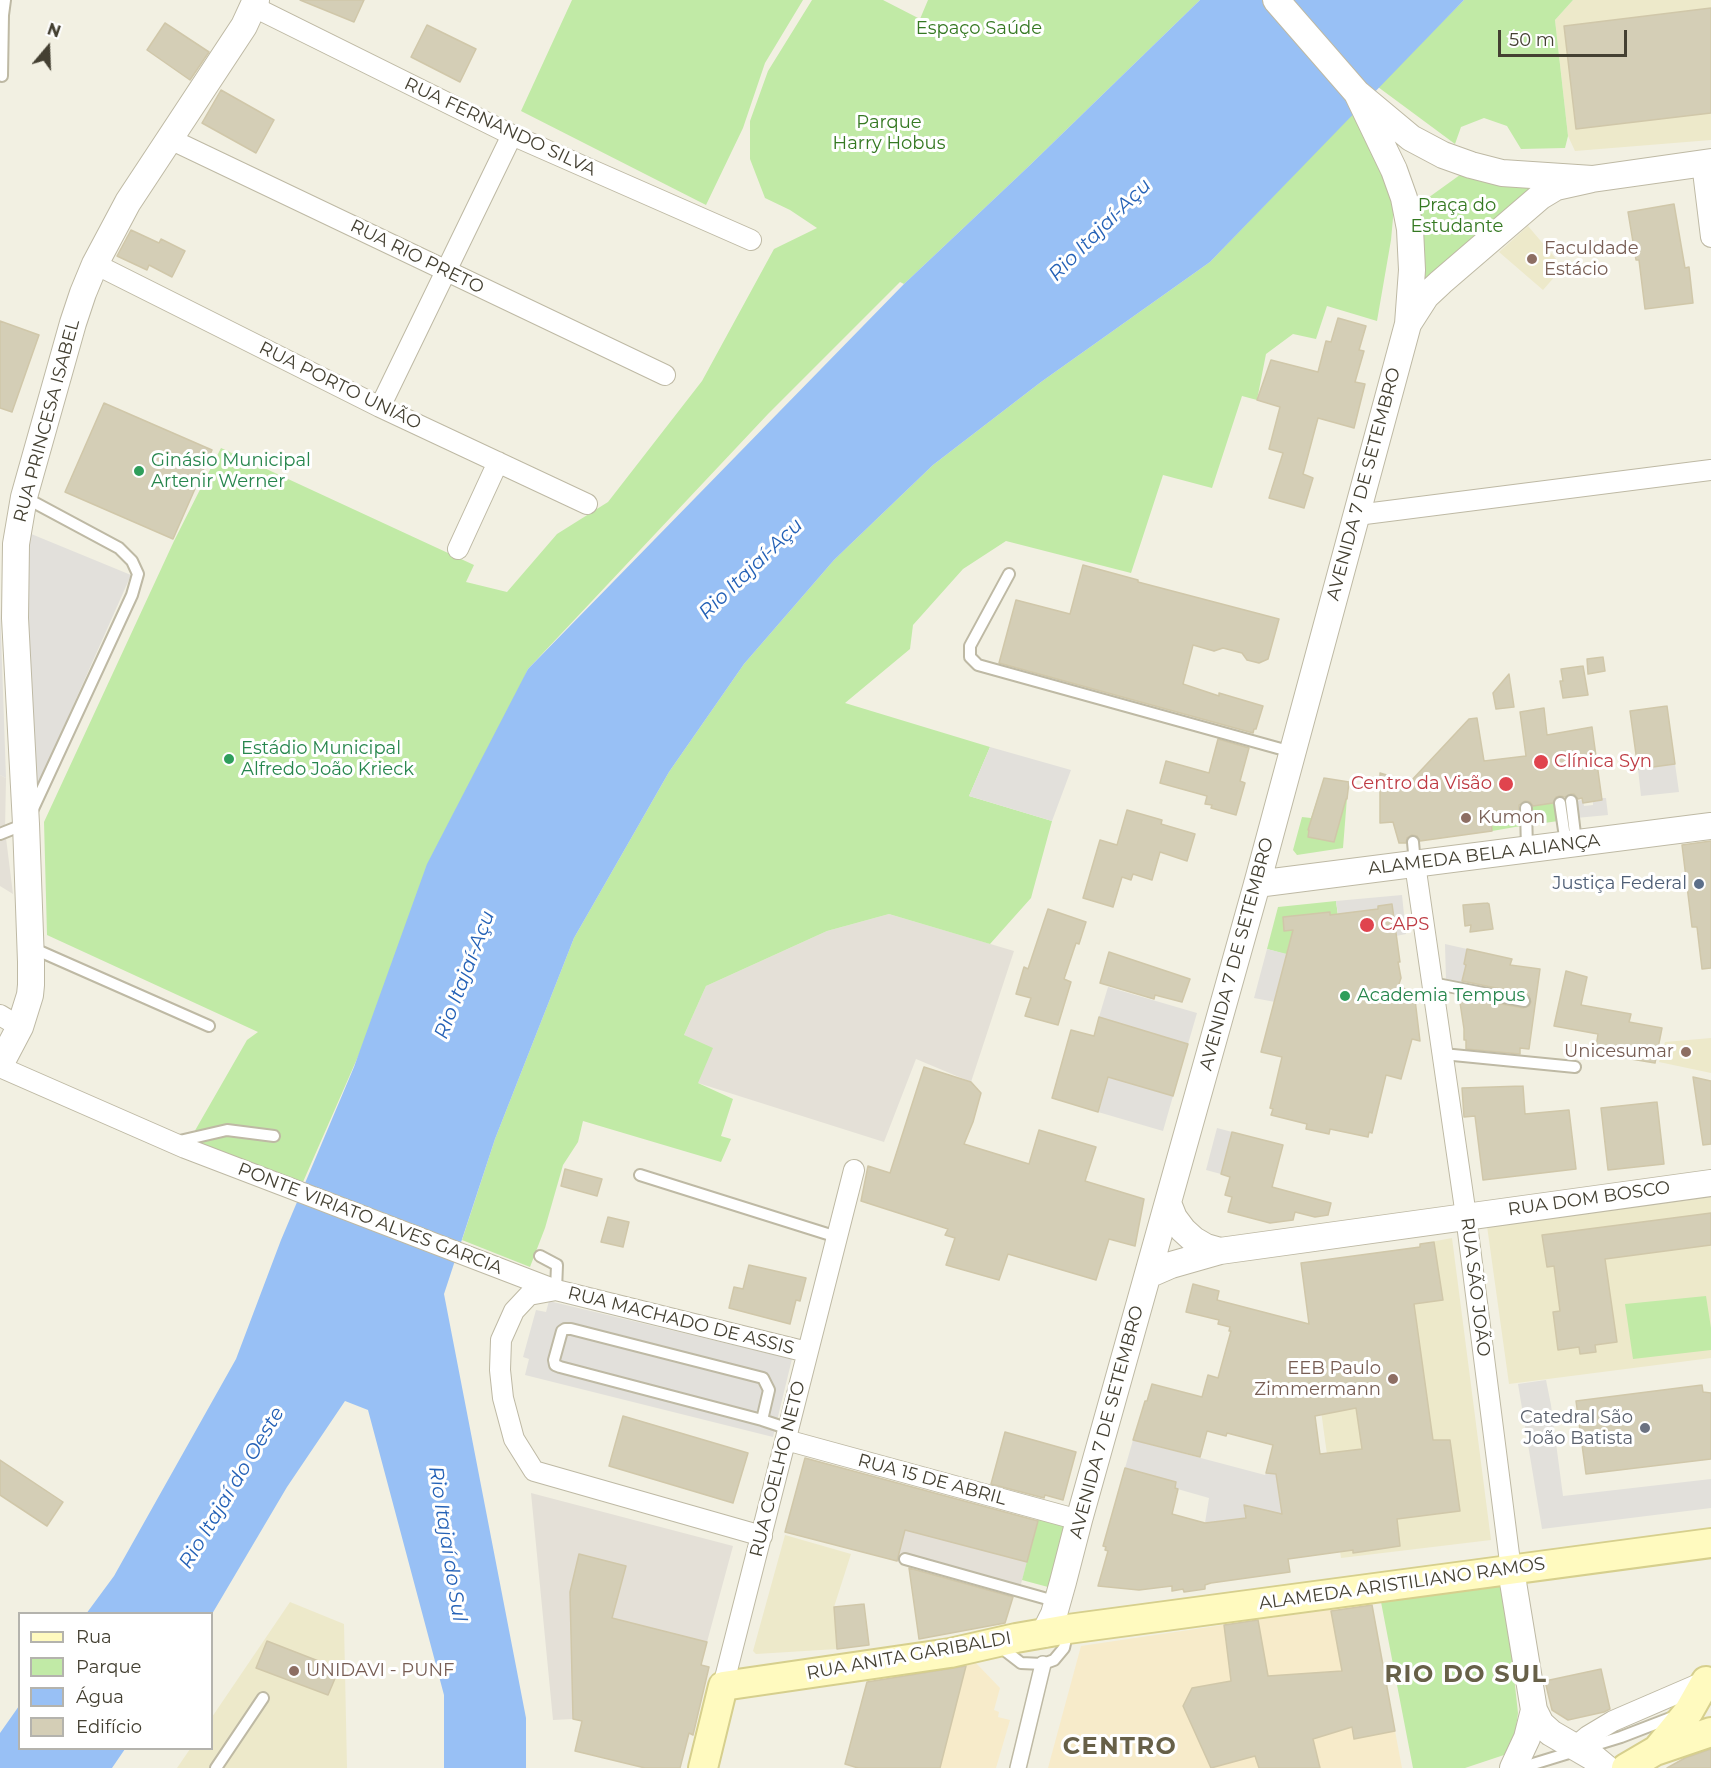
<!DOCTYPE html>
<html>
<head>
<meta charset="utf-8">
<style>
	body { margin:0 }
	#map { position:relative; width:1711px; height:1768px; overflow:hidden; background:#f2f0e2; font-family:Montserrat,sans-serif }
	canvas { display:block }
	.legend { position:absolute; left:18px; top:1612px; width:195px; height:138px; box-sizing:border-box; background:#fff; border:2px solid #b4b3ad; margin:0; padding:8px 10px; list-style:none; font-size:18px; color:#444032 }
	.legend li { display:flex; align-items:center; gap:12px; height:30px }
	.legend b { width:30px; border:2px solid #b4b3ad }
	.north { position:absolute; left:18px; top:18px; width:60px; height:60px; -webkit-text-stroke:4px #fff; paint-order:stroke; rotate:19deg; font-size:16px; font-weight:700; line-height:24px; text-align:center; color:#444032 }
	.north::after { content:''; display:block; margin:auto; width:21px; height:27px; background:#444032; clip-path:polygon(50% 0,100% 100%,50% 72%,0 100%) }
	.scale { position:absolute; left:1498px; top:30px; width:129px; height:27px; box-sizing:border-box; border:3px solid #444032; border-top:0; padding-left:8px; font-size:18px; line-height:21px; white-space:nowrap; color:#444032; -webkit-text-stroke:4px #fff; paint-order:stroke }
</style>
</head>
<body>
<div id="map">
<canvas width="1711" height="1768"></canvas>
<ul class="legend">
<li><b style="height:8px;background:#fffabf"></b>Rua</li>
<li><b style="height:16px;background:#c1eaa6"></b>Parque</li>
<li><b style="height:16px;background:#98c0f5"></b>Água</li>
<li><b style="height:16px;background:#d4ceb6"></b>Edifício</li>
</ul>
<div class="north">N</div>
<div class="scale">50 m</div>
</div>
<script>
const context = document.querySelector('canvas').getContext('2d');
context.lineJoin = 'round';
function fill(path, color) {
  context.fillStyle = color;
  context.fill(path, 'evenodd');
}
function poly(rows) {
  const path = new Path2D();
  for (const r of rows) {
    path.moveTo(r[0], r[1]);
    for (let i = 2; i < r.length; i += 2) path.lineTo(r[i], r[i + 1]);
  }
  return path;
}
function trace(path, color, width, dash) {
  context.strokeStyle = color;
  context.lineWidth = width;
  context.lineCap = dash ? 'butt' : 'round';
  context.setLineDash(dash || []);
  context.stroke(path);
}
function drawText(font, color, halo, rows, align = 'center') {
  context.font = font + ' Montserrat,sans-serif';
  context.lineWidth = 6;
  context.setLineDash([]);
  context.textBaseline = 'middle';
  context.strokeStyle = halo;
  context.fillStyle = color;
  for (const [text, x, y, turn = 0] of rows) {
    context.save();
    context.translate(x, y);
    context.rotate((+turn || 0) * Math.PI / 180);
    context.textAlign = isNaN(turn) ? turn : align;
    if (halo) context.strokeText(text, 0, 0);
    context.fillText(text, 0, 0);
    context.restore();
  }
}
fill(poly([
	[1371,1603,1402,1768,1048,1768,1081,1646],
	[976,1663,1000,1688,994,1710,999,1712,998,1717,1010,1720,996,1768,940,1768,966,1664]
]), '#f7ebca');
fill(poly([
	[0,775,6,778,5,830,13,894,0,886],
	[889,914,1014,951,971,1082,916,1059,884,1142,698,1083,684,1035,706,986,827,931],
	[531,1493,733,1546,707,1642,612,1618,625,1567,579,1554,570,1592,573,1719,553,1720],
	[905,1530,1027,1562,1018,1595,897,1561]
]), '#e4e0d7');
fill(poly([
	[1573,0,1711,0,1711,140,1575,151,1568,136,1555,20],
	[1528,226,1563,267,1543,290,1499,252],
	[1711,1038,1711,1073,1659,1062,1665,1042],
	[1711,1197,1711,1358,1509,1384,1487,1226],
	[1452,1238,1491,1540,1341,1558,1301,1263,1403,1249,1421,1250,1420,1244],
	[785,1535,851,1554,834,1607,837,1649,756,1654,753,1651],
	[290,1602,344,1624,347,1768,177,1768,190,1749,212,1748,212,1717]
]), '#ede9ca');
fill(poly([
	[572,0,803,0,765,63,743,128,706,205,521,111],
	[812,0,883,0,920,19,928,0,1200,0,1029,166,904,284,900,282,768,414,528,669,303,1182,185,1148,247,1040,258,1032,47,935,44,822,174,541,221,448,474,565,466,582,507,592,557,534,608,502,702,381,774,249,817,228,790,210,765,198,750,159,750,121,768,71],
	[1464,0,1573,0,1555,20,1568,136,1565,148,1521,149,1507,126,1484,118,1461,127,1455,144,1378,87],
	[1352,114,1386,171,1394,207,1391,240,1377,321,1327,306,1316,339,1293,334,1266,354,1257,400,1242,396,1212,488,1163,475,1131,573,1006,541,963,569,913,625,910,649,845,703,990,747,969,796,1052,821,1031,898,990,944,889,914,827,931,706,986,684,1035,713,1048,698,1083,733,1099,721,1136,731,1139,721,1162,583,1121,578,1142,563,1165,545,1228,530,1267,462,1240,495,1139,574,938,669,772,744,664,834,560,933,465,1041,382,1210,262],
	[1464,172,1562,180,1424,291,1414,208],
	[1324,778,1348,785,1343,848,1297,855,1293,850,1302,817,1311,818],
	[1558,802,1558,821,1531,825,1530,808,1534,805],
	[1503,812,1522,814,1521,826,1492,831,1490,813],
	[1336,901,1345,971,1267,949,1278,907],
	[1706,1296,1711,1328,1711,1350,1633,1359,1625,1304],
	[1040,1512,1066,1519,1048,1587,1022,1580],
	[1504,1585,1518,1713,1513,1752,1465,1768,1413,1768,1381,1602]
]), '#c1eaa6');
fill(poly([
	[24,531,131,575,33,796],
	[0,606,6,778,0,775],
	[990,747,1071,770,1052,821,969,796],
	[1675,764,1679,792,1641,796,1638,769],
	[1602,798,1606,798,1608,815,1576,818,1574,801,1583,800,1584,806,1593,805,1593,802,1602,800],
	[1402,895,1406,934,1396,936,1392,904,1378,906,1378,909,1338,914,1336,901],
	[1445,944,1467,949,1464,964,1466,965,1462,983,1446,981],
	[1267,949,1287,954,1275,1002,1254,998],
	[1108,987,1197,1013,1188,1044,1099,1017],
	[1108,1077,1173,1096,1163,1131,1098,1112],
	[1217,1128,1232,1132,1221,1174,1206,1170],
	[549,1301,792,1359,773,1437,525,1375,529,1359,523,1357,536,1310,546,1312],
	[1546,1380,1551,1405,1563,1496,1711,1479,1711,1508,1542,1529,1518,1384],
	[1133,1440,1265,1475,1266,1473,1276,1474,1282,1514,1245,1506,1246,1518,1205,1523,1209,1498,1174,1488,1176,1482,1125,1468]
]), '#e2e0db');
fill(poly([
	[1200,0,1464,0,1210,262,1041,382,933,465,834,560,744,664,669,772,574,938,495,1139,444,1294,526,1718,526,1768,444,1768,444,1695,368,1410,345,1401,287,1487,212,1614,86,1614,114,1576,236,1359,281,1240,354,1067,427,864,528,669,904,284,1029,166],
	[19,1706,20,1748,125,1749,112,1768,0,1768,0,1733]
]), '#98c0f5');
const building = poly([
	[300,0,364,0,354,22,300,0],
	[1711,8,1711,113,1576,129,1564,26,1711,8],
	[165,23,209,52,190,80,147,50,165,23],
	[427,25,476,49,460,82,411,57,427,25],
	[221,90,274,120,256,153,202,123,221,90],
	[1674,204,1685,268,1689,267,1693,303,1645,309,1639,260,1636,260,1628,212,1674,204],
	[131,230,159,243,161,239,185,251,172,277,149,265,147,270,117,256,131,230],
	[1338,318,1366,326,1359,350,1364,351,1355,382,1365,384,1354,428,1318,418,1303,474,1313,478,1304,508,1269,498,1283,453,1269,449,1280,407,1257,400,1271,360,1318,372,1326,341,1331,342,1338,318],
	[0,321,39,335,12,412,0,408,0,321],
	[104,403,212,450,173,539,65,492,104,403],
	[1083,565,1138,580,1138,582,1279,619,1268,659,1259,663,1247,660,1242,653,1223,648,1214,651,1193,645,1183,684,1219,696,1219,693,1263,706,1256,729,1254,729,1253,733,999,663,1016,600,1070,614,1083,565],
	[1603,657,1605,671,1588,674,1587,659,1603,657],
	[1583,666,1588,695,1563,698,1560,681,1563,681,1561,669,1583,666],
	[1509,674,1514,707,1496,709,1493,693,1509,674],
	[1667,706,1675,764,1638,769,1630,711,1667,706],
	[1544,708,1547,735,1592,727,1602,800,1583,803,1582,798,1578,799,1574,794,1571,794,1565,797,1560,796,1556,797,1553,803,1533,806,1530,802,1525,801,1519,805,1519,814,1490,810,1492,831,1420,841,1417,836,1412,835,1407,838,1406,843,1399,843,1393,822,1380,823,1380,773,1410,782,1469,719,1477,718,1484,761,1526,756,1520,712,1544,708],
	[1218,739,1249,748,1240,781,1245,783,1236,815,1211,808,1212,805,1205,804,1207,796,1160,783,1166,761,1209,773,1218,739],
	[1324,778,1349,782,1347,799,1346,799,1334,842,1308,837,1309,830,1308,830,1324,778],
	[1127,810,1162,820,1161,824,1195,834,1187,861,1160,852,1152,880,1133,874,1131,880,1122,877,1113,907,1083,898,1100,840,1117,845,1127,810],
	[1711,841,1711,968,1702,969,1697,927,1692,927,1682,845,1711,841],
	[1487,903,1489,904,1493,929,1470,932,1471,925,1465,926,1463,905,1487,903],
	[1392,904,1400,962,1398,962,1401,978,1398,987,1414,991,1420,1041,1412,1039,1401,1079,1386,1075,1372,1133,1369,1132,1368,1137,1330,1129,1329,1134,1306,1129,1307,1124,1271,1115,1273,1109,1270,1108,1282,1057,1261,1052,1293,930,1284,931,1283,917,1330,912,1330,915,1378,909,1378,906,1392,904],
	[1048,909,1086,922,1079,944,1076,943,1064,979,1071,982,1058,1025,1025,1016,1031,998,1016,994,1024,967,1028,969,1048,909],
	[1467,949,1512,959,1510,965,1540,969,1529,1049,1520,1048,1520,1054,1466,1049,1466,1040,1464,1040,1464,1029,1459,996,1523,1008,1529,1006,1531,1002,1529,996,1525,994,1462,981,1466,965,1464,964,1467,949],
	[1109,952,1190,979,1182,1002,1155,995,1154,999,1100,983,1109,952],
	[1566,971,1587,977,1581,1005,1631,1014,1629,1022,1662,1028,1655,1063,1595,1053,1598,1034,1554,1026,1566,971],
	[1099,1017,1188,1044,1173,1096,1108,1077,1098,1112,1052,1098,1071,1030,1094,1036,1099,1017],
	[924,1067,971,1082,981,1093,973,1122,964,1144,1029,1164,1039,1130,1096,1147,1085,1181,1144,1199,1135,1246,1109,1239,1096,1280,1008,1254,999,1280,946,1265,955,1238,945,1235,948,1229,861,1201,868,1166,890,1173,924,1067],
	[1693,1077,1711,1081,1711,1144,1703,1145,1693,1077],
	[1523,1086,1525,1114,1569,1110,1576,1169,1483,1180,1475,1116,1464,1117,1462,1088,1523,1086],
	[1657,1102,1664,1164,1608,1170,1601,1108,1657,1102],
	[1232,1132,1283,1145,1272,1187,1331,1203,1328,1215,1315,1217,1295,1212,1293,1220,1270,1223,1228,1212,1232,1197,1225,1195,1230,1177,1221,1174,1232,1132],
	[565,1169,602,1179,597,1196,561,1186,565,1169],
	[1711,1213,1711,1245,1605,1259,1617,1342,1595,1345,1596,1352,1580,1354,1579,1347,1558,1350,1553,1312,1560,1311,1554,1266,1547,1267,1542,1235,1711,1213],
	[608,1217,629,1222,623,1247,601,1242,608,1217],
	[1434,1242,1443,1300,1414,1304,1433,1440,1450,1440,1460,1511,1397,1519,1400,1546,1353,1553,1353,1550,1288,1559,1290,1572,1211,1583,1205,1585,1205,1589,1184,1592,1183,1589,1172,1591,1172,1586,1139,1590,1098,1586,1108,1551,1105,1550,1106,1547,1103,1546,1125,1468,1176,1482,1175,1488,1178,1489,1172,1514,1205,1523,1246,1518,1244,1505,1282,1514,1276,1474,1266,1473,1273,1445,1227,1433,1226,1436,1207,1431,1200,1457,1133,1440,1145,1401,1147,1401,1152,1384,1202,1397,1208,1375,1218,1378,1231,1331,1229,1331,1230,1327,1218,1324,1219,1320,1186,1312,1193,1284,1219,1291,1217,1300,1309,1324,1301,1263,1420,1247,1420,1244,1434,1242],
	[1356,1408,1362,1449,1320,1454,1315,1416,1356,1408],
	[749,1265,806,1278,800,1301,796,1300,790,1324,729,1308,734,1287,743,1289,749,1265],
	[1702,1385,1703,1392,1711,1393,1711,1459,1586,1474,1576,1401,1702,1385],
	[623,1416,748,1453,733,1503,609,1466,623,1416],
	[1005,1432,1076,1452,1063,1500,1045,1495,1044,1498,991,1484,1005,1432],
	[805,1458,1038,1521,1027,1562,905,1530,897,1561,785,1532,805,1458],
	[0,1460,63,1502,47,1526,0,1495,0,1460],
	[579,1554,626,1566,612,1618,707,1642,701,1665,709,1667,693,1735,689,1733,680,1768,645,1768,575,1751,582,1721,573,1719,570,1592,579,1554],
	[909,1568,1013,1597,1005,1623,919,1639,909,1568],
	[864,1604,869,1645,837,1649,834,1607,864,1604],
	[1372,1605,1395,1731,1354,1739,1352,1727,1313,1739,1320,1768,1259,1768,1255,1756,1211,1768,1183,1706,1192,1688,1231,1681,1224,1625,1258,1620,1268,1676,1342,1671,1331,1611,1372,1605],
	[267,1641,339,1669,328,1695,256,1668,267,1641],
	[966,1666,940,1768,858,1768,845,1764,867,1682,966,1666],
	[1601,1669,1610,1709,1604,1712,1568,1720,1552,1710,1545,1681,1601,1669],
	[1711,1749,1711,1768,1667,1768,1685,1758,1711,1749]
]);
fill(building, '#d4ceb6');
trace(building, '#d0c7a9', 1.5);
const service = poly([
	[2,76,3,15,5,0],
	[24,497,119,548,132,561,138,574,132,595,32,811],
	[1009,574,970,646,970,657,978,665,1292,752],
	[1571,801,1576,842],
	[1560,803,1566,844],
	[1526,808,1527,850],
	[0,834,25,824],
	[1413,842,1415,864],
	[30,947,209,1026],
	[1432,983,1524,1001],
	[1443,1054,1575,1067],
	[175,1142,227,1130,274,1136],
	[640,1175,837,1237],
	[540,1256,557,1265,556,1290],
	[762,1420,769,1390,763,1378,571,1329,565,1329,562,1331,554,1360,555,1365,560,1367,762,1420,789,1429],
	[905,1559,1058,1602],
	[999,1646,1021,1663,1043,1664,1054,1660,1064,1648,1068,1630],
	[216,1768,263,1698],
	[1520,1768,1621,1737,1673,1717]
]);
const pedestrian = poly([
	[1018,1768,1043,1664]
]);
const minor = poly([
	[254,7,512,135,751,240],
	[170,139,665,375],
	[1702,163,1711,237],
	[95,264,380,407,587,504],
	[380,407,512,135],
	[1357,515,1711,470],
	[458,549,498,462],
	[1415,864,1466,1216,1511,1570],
	[0,1015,20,1027],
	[0,1067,185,1148,556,1290,807,1352],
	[556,1290,529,1295,514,1311,501,1340,500,1370,503,1398,514,1439,534,1471,762,1536],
	[786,1440,1079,1520],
	[723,1686,854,1170],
	[1579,1751,1582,1741,1588,1736,1613,1721,1708,1680]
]);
const tertiary = poly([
	[1276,0,1357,93,1411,138,1443,155,1471,165,1502,173,1592,179],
	[1408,324,1426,296,1441,282,1541,196,1556,187,1592,179,1711,162],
	[1257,884,1711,826],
	[0,1065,20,1027,30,995,31,985,31,962,26,824,15,618,16,544,24,497,73,323,83,293,95,264,128,202,244,26,256,0],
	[1168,1203,1174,1218,1183,1230,1194,1240,1206,1247,1220,1251],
	[1148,1275,1171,1265,1220,1251,1711,1183],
	[1511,1570,1534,1710,1541,1724,1551,1733,1594,1758,1606,1768],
	[1044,1634,1054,1614,1063,1582,1079,1520,1257,884,1408,324,1412,270,1410,229,1404,198,1394,170,1357,93],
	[1513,1768,1527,1738,1534,1710]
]);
const secondary = poly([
	[1657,1750,1689,1711,1706,1681],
	[703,1768,723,1686,950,1653,1016,1638,1068,1629,1711,1543],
	[1626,1768,1655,1751,1711,1732]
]);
trace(service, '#beb9a4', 14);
trace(pedestrian, '#beb9a4', 18);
trace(minor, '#beb9a4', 22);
trace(tertiary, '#beb9a4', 28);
trace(secondary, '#d6cf8d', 32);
trace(service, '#fff', 10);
trace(pedestrian, '#fff', 15);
trace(minor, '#fff', 20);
trace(tertiary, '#fff', 26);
trace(secondary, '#fffabf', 28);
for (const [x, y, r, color] of [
	[1532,259,6,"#8d6e63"],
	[139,471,6,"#2e9e5b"],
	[229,759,6,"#2e9e5b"],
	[1541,762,8,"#e0444e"],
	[1506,784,8,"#e0444e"],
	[1466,818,6,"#8d6e63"],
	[1699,884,6,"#5c6f8a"],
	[1367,925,8,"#e0444e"],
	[1345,996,6,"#2e9e5b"],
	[1686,1052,6,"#8d6e63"],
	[1393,1379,6,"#8d6e63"],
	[1645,1428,6,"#6b7280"],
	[294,1671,6,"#8d6e63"]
]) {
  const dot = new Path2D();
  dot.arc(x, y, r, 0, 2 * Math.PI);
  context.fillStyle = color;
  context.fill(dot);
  trace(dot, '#fff', 2);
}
drawText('18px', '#357922', '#fff', [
	["Espaço Saúde",979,29],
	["Parque",889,123],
	["Harry Hobus",889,144],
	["Praça do",1457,206],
	["Estudante",1457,227]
]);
drawText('18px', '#444032', '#fff', [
	["RUA FERNANDO SILVA",500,127,25],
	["RUA RIO PRETO",417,257,26],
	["RUA PORTO UNIÃO",340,386,26],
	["RUA PRINCESA ISABEL",47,421,-75],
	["AVENIDA 7 DE SETEMBRO",1364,484,-75],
	["ALAMEDA BELA ALIANÇA",1484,855,-7],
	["AVENIDA 7 DE SETEMBRO",1237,954,-75],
	["RUA DOM BOSCO",1589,1199,-8],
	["PONTE VIRIATO ALVES GARCIA",370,1219,21],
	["RUA SÃO JOÃO",1475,1287,83],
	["RUA MACHADO DE ASSIS",681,1321,14],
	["AVENIDA 7 DE SETEMBRO",1107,1422,-75],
	["RUA COELHO NETO",778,1469,-76],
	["RUA 15 DE ABRIL",932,1480,15],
	["ALAMEDA ARISTILIANO RAMOS",1402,1584,-8],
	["RUA ANITA GARIBALDI",909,1656,-10]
]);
drawText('18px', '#785e54', '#fff', [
	["Faculdade",1544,249],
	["Estácio",1544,270],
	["Kumon",1478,818],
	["Unicesumar",1674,1052,"right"],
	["EEB Paulo",1381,1369,"right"],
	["Zimmermann",1381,1390,"right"],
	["UNIDAVI - PUNF",306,1671]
], 'left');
drawText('18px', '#27864d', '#fff', [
	["Ginásio Municipal",151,461],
	["Artenir Werner",151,482],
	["Estádio Municipal",241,749],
	["Alfredo João Krieck",241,770],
	["Academia Tempus",1357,996]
], 'left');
drawText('18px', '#be3a42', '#fff', [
	["Clínica Syn",1554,762],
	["Centro da Visão",1492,784,"right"],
	["CAPS",1380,925]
], 'left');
drawText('18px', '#4e5e75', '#fff', [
	["Justiça Federal",1687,884]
], 'right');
drawText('18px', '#5b616d', '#fff', [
	["Catedral São",1633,1418],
	["João Batista",1633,1439]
], 'right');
drawText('italic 20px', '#2461b6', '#fff', [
	["Rio Itajaí-Açu",1100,230,-45],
	["Rio Itajaí-Açu",751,569,-44],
	["Rio Itajaí-Açu",465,975,-69],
	["Rio Itajaí do Oeste",232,1488,-59],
	["Rio Itajaí do Sul",447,1544,81]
]);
context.letterSpacing = '1.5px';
drawText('bold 24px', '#676048', '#fff', [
	["RIO DO SUL",1466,1675],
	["CENTRO",1120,1747]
]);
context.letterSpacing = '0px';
</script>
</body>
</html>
